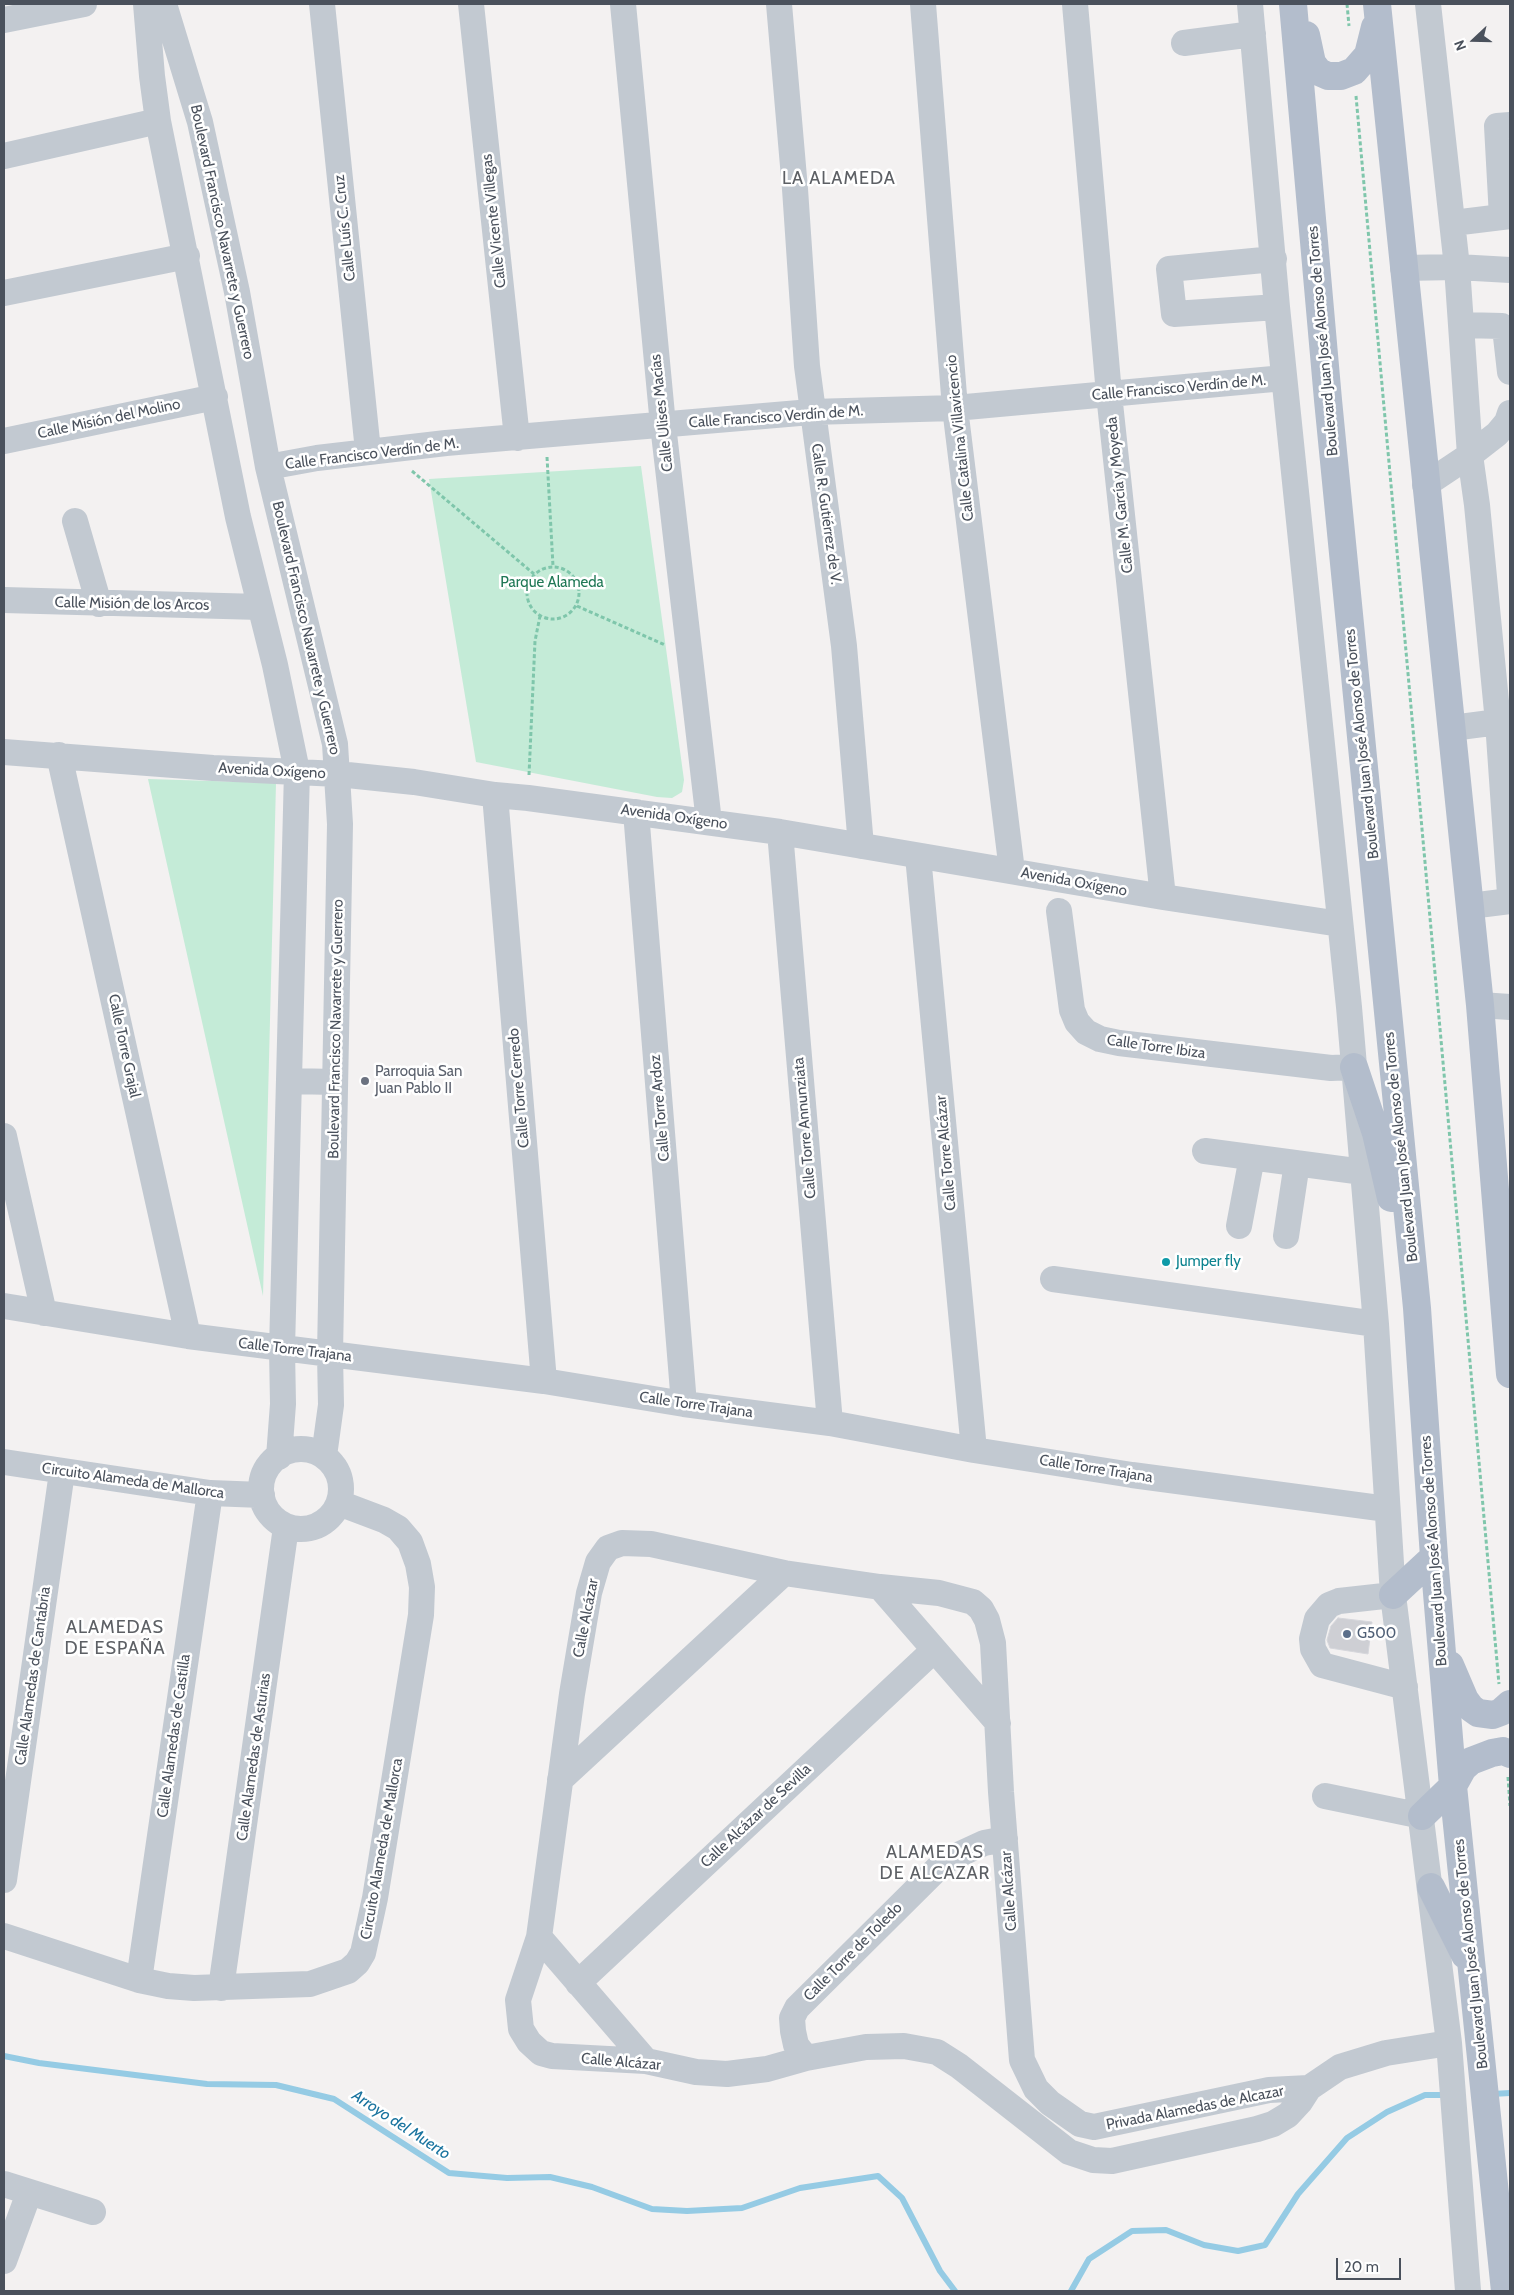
<!DOCTYPE html>
<html>
<head>
<meta charset="utf-8">
<style>
	body { margin:0 }
	#map { position:relative; width:1514px; height:2295px; overflow:hidden; background:#f3f1f1; font-family:Cabin,sans-serif }
	canvas { display:block }
	.frame { position:absolute; inset:0; border:5px solid #4a515c; pointer-events:none }
	.north { position:absolute; left:1449px; top:15px; width:50px; height:50px; -webkit-text-stroke:4px #fff; paint-order:stroke; rotate:249deg; font-size:14px; font-weight:700; line-height:20px; text-align:center; color:#4a515c }
	.north::after { content:''; display:block; margin:auto; width:18px; height:22px; background:#4a515c; clip-path:polygon(50% 0,100% 100%,50% 72%,0 100%) }
	.scale { position:absolute; left:1336px; top:2258px; width:65px; height:22px; box-sizing:border-box; border:2px solid #4a515c; border-top:0; padding-left:6px; font-size:15px; line-height:18px; white-space:nowrap; color:#4a515c; -webkit-text-stroke:4px #fff; paint-order:stroke }
</style>
</head>
<body>
<div id="map">
<canvas width="1514" height="2295"></canvas>
<div class="frame"></div>
<div class="north">N</div>
<div class="scale">20 m</div>
</div>
<script>
const context = document.querySelector('canvas').getContext('2d');
context.lineJoin = 'round';
function fill(path, color) {
  context.fillStyle = color;
  context.fill(path, 'evenodd');
}
function poly(rows) {
  const path = new Path2D();
  for (const r of rows) {
    if (r.length === 3) {
      path.moveTo(r[0] + r[2], r[1]);
      path.arc(r[0], r[1], r[2], 0, 2 * Math.PI);
      continue;
    }
    path.moveTo(r[0], r[1]);
    for (let i = 2; i < r.length; i += 2) path.lineTo(r[i], r[i + 1]);
  }
  return path;
}
function trace(path, color, width, dash) {
  context.strokeStyle = color;
  context.lineWidth = width;
  context.lineCap = dash ? 'butt' : 'round';
  context.setLineDash(dash || []);
  context.stroke(path);
}
function drawText(font, color, halo, rows, align = 'center') {
  context.font = font + ' Cabin,sans-serif';
  context.lineWidth = 5;
  context.setLineDash([]);
  context.textBaseline = 'middle';
  context.strokeStyle = halo;
  context.fillStyle = color;
  for (const [text, x, y, turn = 0] of rows) {
    context.save();
    context.translate(x, y);
    context.rotate((+turn || 0) * Math.PI / 180);
    context.textAlign = isNaN(turn) ? turn : align;
    if (halo) context.strokeText(text, 0, 0);
    context.fillText(text, 0, 0);
    context.restore();
  }
}
fill(poly([
	[641,466,684,780,682,792,672,798,657,797,476,762,429,479],
	[148,779,276,783,263,1296]
]), '#c4ebd7');
trace(poly([
	[4,2056,39,2063,207,2084,276,2085,334,2099,449,2173,507,2178,550,2177,592,2187,652,2209,687,2211,742,2208,800,2188,878,2176,902,2198,940,2271,955,2291],
	[1492,2094,1510,2093],
	[1071,2291,1089,2259,1132,2231,1166,2230,1204,2245,1238,2251,1265,2245,1298,2194,1347,2138,1387,2112,1425,2095,1447,2095]
]), '#95cbe4', 6);
const building = poly([
	[1338,1618,1372,1622,1368,1654,1330,1648,1327,1640,1331,1626,1338,1618]
]);
fill(building, '#cecfd4');
trace(building, '#d5d6db', 1);
trace(poly([
	[1347,4,1349,26],
	[1356,96,1499,1684],
	[547,457,553,566],
	[412,471,534,574],
	[553,593,26],
	[577,606,665,645],
	[529,775,535,641,540,616],
	[1508,1777,1510,1806]
]), '#7fc6ab', 3, [4, 2.5]);
trace(poly([
	[146,4,152,76,158,121,238,517,275,665,297,771,282,1349,283,1404,279,1457],
	[164,4,200,122,237,292,268,467,335,744,340,824,330,1354,331,1405,324,1456],
	[322,4,368,451],
	[471,4,517,438],
	[623,4,663,425,709,822],
	[779,4,795,189,807,366,844,646,861,846],
	[923,4,955,408,1012,871],
	[1075,4,1109,394,1163,897],
	[1250,4,1277,307,1349,1007,1376,1324,1393,1595,1449,2043,1468,2291],
	[1428,4,1457,267,1470,455,1477,505,1498,722,1510,894],
	[4,20,84,4],
	[1184,43,1253,34],
	[4,156,158,121],
	[1502,217,1497,126,1510,125],
	[1453,223,1510,216],
	[1274,259,1169,269,1174,314,1277,307],
	[1403,268,1457,267,1510,270],
	[4,293,187,256],
	[1462,325,1502,326,1505,328,1510,372],
	[4,441,215,397],
	[268,467,317,458,446,443,811,412,955,408,1284,378],
	[1425,485,1470,455,1497,434,1507,422,1510,413],
	[75,521,99,604],
	[4,600,260,607],
	[1452,728,1498,722],
	[4,752,213,768,338,774,414,782,495,795,528,798,780,832,1163,897,1340,924],
	[59,755,188,1336],
	[495,795,544,1381],
	[636,812,684,1404],
	[780,832,830,1423],
	[918,856,974,1450],
	[1470,906,1510,901],
	[1059,911,1072,1010,1077,1022,1086,1032,1100,1039,1119,1043,1331,1068,1354,1067],
	[1480,1005,1510,1007],
	[290,1081,335,1082],
	[4,1136,44,1313],
	[1205,1151,1363,1172],
	[1239,1226,1252,1157],
	[1286,1236,1297,1163],
	[1053,1279,1376,1324],
	[4,1306,188,1336,544,1381,684,1404,830,1423,974,1450,1132,1475,1387,1509],
	[301,1489,40],
	[4,1462,210,1493,262,1495],
	[880,1587,998,1723],
	[1393,1595,1339,1601,1329,1605,1317,1619,1312,1639,1313,1649,1322,1665,1405,1687],
	[560,1780,784,1573],
	[1325,1796,1422,1816],
	[4,1880,62,1472],
	[4,1936,139,1980,168,1986,194,1988,310,1984,348,1971,357,1963,363,1953,375,1898,421,1615,422,1587,418,1564,410,1542,398,1528,384,1520,339,1503],
	[539,1937,646,2061],
	[139,1980,210,1493],
	[578,1983,934,1650],
	[221,1988,286,1527],
	[806,2058,796,2045,793,2031,792,2018,797,2008,945,1861,984,1843,1005,1839],
	[1309,2088,1269,2090,1094,2127,1080,2124,1050,2103,1036,2089,1022,2060,1001,1792,993,1643,987,1620,981,1609,973,1602,939,1593,880,1587,784,1573,651,1544,622,1543,608,1548,598,1562,589,1593,572,1694,539,1937,518,2000,521,2029,529,2042,541,2053,552,2056,646,2061,696,2072,727,2074,767,2069,806,2058,866,2047,904,2046,937,2052,959,2066,1069,2152,1093,2160,1112,2161,1257,2129,1273,2124,1288,2115,1300,2102,1309,2088,1340,2067,1386,2053,1449,2043],
	[4,2184,93,2212],
	[4,2261,29,2193]
]), '#c2c9d1', 26);
trace(poly([
	[1293,4,1328,400,1417,1308,1434,1557,1453,1786,1505,2291],
	[1377,4,1480,1005,1510,1374],
	[1306,35,1312,63,1319,72,1328,76,1341,76,1354,71,1368,55,1375,27],
	[1354,1067,1376,1133,1391,1198],
	[1393,1595,1434,1557],
	[1450,1665,1465,1700,1471,1708,1478,1713,1493,1715,1501,1712,1510,1704],
	[1422,1816,1453,1786,1463,1768,1471,1761,1492,1753,1503,1751,1510,1754],
	[1431,1887,1465,1955]
]), '#b3bdcc', 28);
for (const [x, y, r, color] of [
	[365,1081,5,"#6b7280"],
	[1166,1262,5,"#0f9aa8"],
	[1347,1634,5,"#5c6f8a"]
]) {
  const dot = new Path2D();
  dot.arc(x, y, r, 0, 2 * Math.PI);
  context.fillStyle = color;
  context.fill(dot);
  trace(dot, '#fff', 2);
}
drawText('15px', '#4a515c', '#fff', [
	["Calle Vicente Villegas",494,221,-96],
	["Calle Luís C. Cruz",345,228,-96],
	["Boulevard Francisco Navarrete y Guerrero",222,232,78],
	["Boulevard Juan José Alonso de Torres",1323,341,-95],
	["Calle Francisco Verdín de M.",1179,388,-5],
	["Calle Ulises Macías",662,413,-96],
	["Calle Francisco Verdín de M.",776,417,-4],
	["Calle Misión del Molino",109,419,-12],
	["Calle Catalina Villavicencio",960,438,-96],
	["Calle Francisco Verdín de M.",372,454,-7],
	["Calle M. García y Moyeda",1120,495,-96],
	["Calle R. Gutiérrez de V.",826,514,82],
	["Calle Misión de los Arcos",132,604,1],
	["Boulevard Francisco Navarrete y Guerrero",306,628,77],
	["Boulevard Juan José Alonso de Torres",1362,744,-96],
	["Avenida Oxígeno",272,771,3],
	["Avenida Oxígeno",674,817,8],
	["Avenida Oxígeno",1074,882,10],
	["Boulevard Francisco Navarrete y Guerrero",336,1029,-89],
	["Calle Torre Grajal",124,1046,78],
	["Calle Torre Ibiza",1156,1047,8],
	["Calle Torre Cerredo",519,1088,-95],
	["Calle Torre Ardoz",660,1108,-95],
	["Calle Torre Annunziata",805,1128,-95],
	["Boulevard Juan José Alonso de Torres",1401,1147,-96],
	["Calle Torre Alcázar",946,1153,-95],
	["Calle Torre Trajana",295,1350,7],
	["Calle Torre Trajana",696,1405,8],
	["Calle Torre Trajana",1096,1469,9],
	["Circuito Alameda de Mallorca",133,1481,8],
	["Boulevard Juan José Alonso de Torres",1434,1551,-94],
	["Calle Alcázar",586,1618,-79],
	["Calle Alamedas de Cantabria",33,1676,-82],
	["Calle Alamedas de Castilla",174,1736,-82],
	["Calle Alamedas de Asturias",254,1757,-82],
	["Calle Alcázar de Sevilla",756,1816,-43],
	["Circuito Alameda de Mallorca",382,1849,-80],
	["Calle Alcázar",1009,1891,-94],
	["Calle Torre de Toledo",853,1952,-45],
	["Boulevard Juan José Alonso de Torres",1471,1954,-96],
	["Calle Alcázar",621,2062,5],
	["Privada Alamedas de Alcazar",1195,2108,-11]
]);
drawText('15px', '#207856', '#fff', [
	["Parque Alameda",552,583]
]);
drawText('15px', '#5b616d', '#fff', [
	["Parroquia San",375,1072],
	["Juan Pablo II",375,1089]
], 'left');
drawText('15px', '#0d838f', '#fff', [
	["Jumper fly",1176,1262]
], 'left');
drawText('15px', '#4e5e75', '#fff', [
	["G500",1357,1634]
], 'left');
drawText('italic 16px', '#1a749f', '#fff', [
	["Arroyo del Muerto",401,2125,33]
]);
context.letterSpacing = '1px';
drawText('18px', '#5d6065', '#fff', [
	["LA ALAMEDA",839,179],
	["ALAMEDAS",115,1628],
	["DE ESPAÑA",115,1649],
	["ALAMEDAS",935,1853],
	["DE ALCAZAR",935,1874]
]);
context.letterSpacing = '0px';
</script>
</body>
</html>
